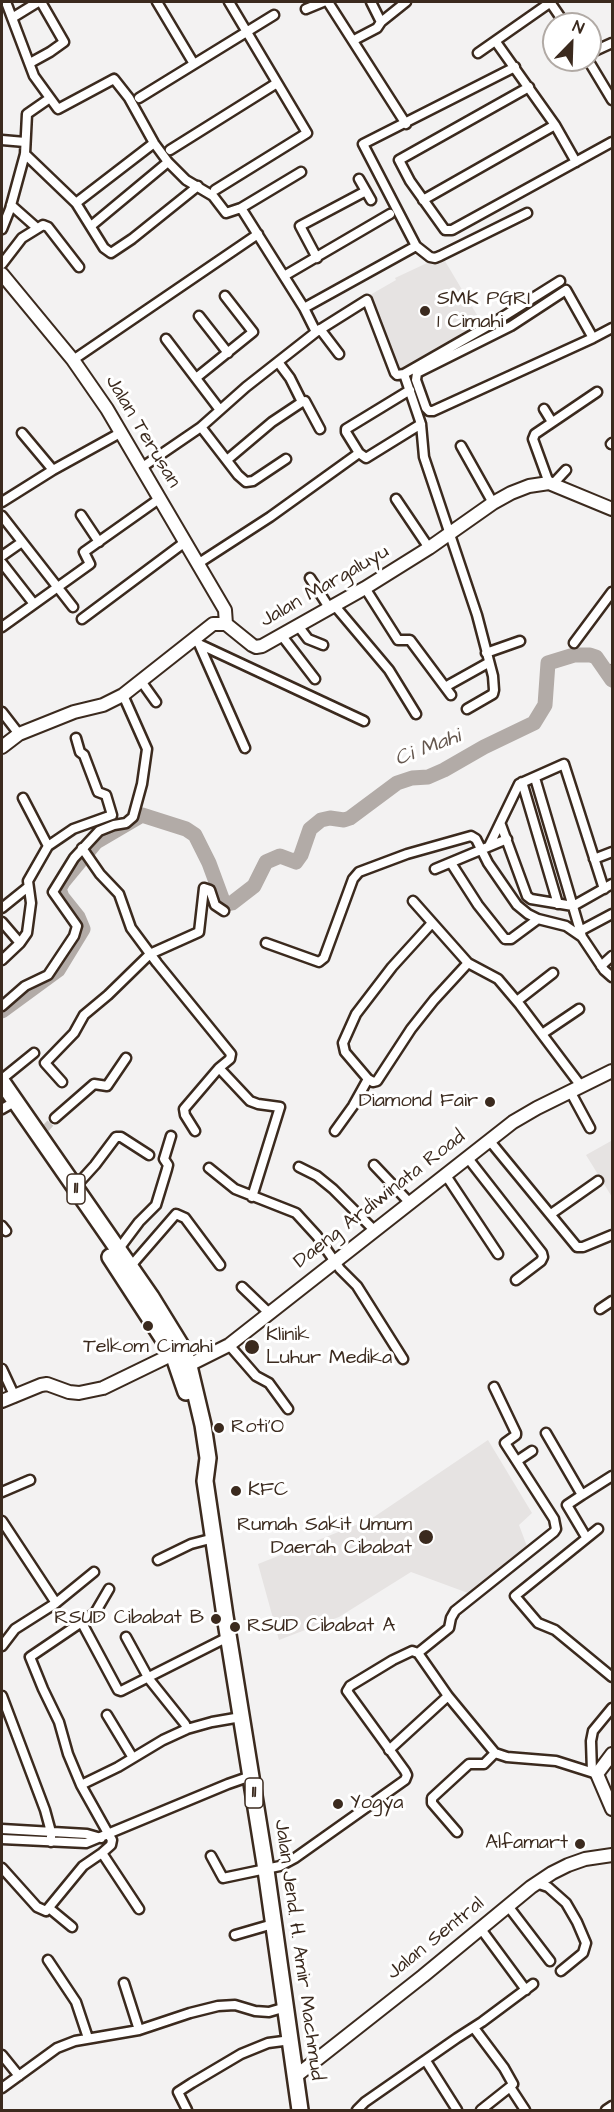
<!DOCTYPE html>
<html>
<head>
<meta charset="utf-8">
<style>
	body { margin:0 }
	#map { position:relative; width:614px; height:2112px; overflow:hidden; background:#f3f2f2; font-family:"Architects Daughter",sans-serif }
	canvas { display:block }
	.frame { position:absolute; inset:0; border:3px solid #3b2a1e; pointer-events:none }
	.north { position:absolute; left:542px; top:12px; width:60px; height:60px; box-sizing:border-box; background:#fff; border:2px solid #b1aaa5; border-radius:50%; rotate:23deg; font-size:16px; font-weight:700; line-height:24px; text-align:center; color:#3b2a1e }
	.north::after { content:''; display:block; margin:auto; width:21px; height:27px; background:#3b2a1e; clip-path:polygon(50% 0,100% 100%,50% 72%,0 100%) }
</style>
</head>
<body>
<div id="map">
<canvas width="614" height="2112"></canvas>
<div class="frame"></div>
<div class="north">N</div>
</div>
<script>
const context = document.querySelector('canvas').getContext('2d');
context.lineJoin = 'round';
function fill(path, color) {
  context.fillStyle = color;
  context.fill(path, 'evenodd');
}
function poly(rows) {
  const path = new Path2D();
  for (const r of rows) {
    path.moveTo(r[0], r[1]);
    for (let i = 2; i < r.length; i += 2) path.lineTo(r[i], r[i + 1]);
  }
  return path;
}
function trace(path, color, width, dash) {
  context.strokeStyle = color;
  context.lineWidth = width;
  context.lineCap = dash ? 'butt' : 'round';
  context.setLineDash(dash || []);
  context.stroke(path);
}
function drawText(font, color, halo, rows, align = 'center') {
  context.font = font + ' "Architects Daughter",sans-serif';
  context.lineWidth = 6;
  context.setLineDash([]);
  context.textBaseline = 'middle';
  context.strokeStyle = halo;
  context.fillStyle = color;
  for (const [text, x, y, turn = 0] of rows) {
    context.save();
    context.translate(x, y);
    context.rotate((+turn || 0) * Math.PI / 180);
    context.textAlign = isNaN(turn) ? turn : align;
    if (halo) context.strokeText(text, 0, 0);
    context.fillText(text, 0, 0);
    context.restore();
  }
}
fill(poly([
	[442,256,483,325,397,375,370,295,396,280,395,278],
	[611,1141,612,1143,612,1197,586,1155],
	[488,1440,532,1513,519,1525,528,1549,468,1593,411,1572,339,1617,279,1640,258,1564,371,1519]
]), '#e6e3e2');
trace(poly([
	[606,670,612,664]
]), '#827770', 2);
trace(poly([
	[2,1011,58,970,83,929,78,917,62,897,59,889,63,882,96,842,142,815,186,829,195,835,209,863,223,901,227,904,232,903,254,886,266,862,280,856,296,862,301,855,310,829,321,820,330,818,344,820,350,818,397,783,412,778,428,777,444,770,484,747,534,723,545,705,548,663,574,655,590,655,596,657,612,680]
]), '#b2aba7', 15);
trace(poly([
	[45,1129,55,1118]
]), '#cecac8', 8, [8, 4]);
const street = poly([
	[6,2,34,76,58,109,114,79,129,98,154,143,168,162,186,180,213,196,226,213,241,208,301,172],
	[157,2,194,64],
	[328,2,406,124],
	[371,2,381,22],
	[550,2,565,24],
	[306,9,323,2],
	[12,18,38,2],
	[354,40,377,28,381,22,406,2],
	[496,42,555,125,576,162],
	[478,53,551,2],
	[590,53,612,43],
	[588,60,612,100],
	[30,63,50,52,64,42,41,2],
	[515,67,363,144,416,246,430,257,435,258,440,256,527,213],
	[529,87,399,160,410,181,445,230,452,230,612,142],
	[139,98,274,15],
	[2,140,25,142],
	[170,150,277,83],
	[25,154,76,203,104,248,111,253,132,239,198,186],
	[359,179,371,200],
	[215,190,307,133,229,2],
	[423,200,555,125],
	[76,203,154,143],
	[11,205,37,228],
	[241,208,304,308,316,332],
	[91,226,168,162],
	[2,229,10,209,25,154,27,114,50,98],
	[317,258,300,226,366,191],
	[2,264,22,238,43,225,48,227,79,267],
	[284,276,390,214],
	[304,308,416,246],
	[199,316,228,353],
	[320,329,339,354],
	[593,338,566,290,511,326,417,373,416,380,426,408,429,411,433,411,593,338,612,328],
	[166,339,220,410],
	[73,360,258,234],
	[278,362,290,378,302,402,305,401,320,429],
	[196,378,253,332,225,296],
	[410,390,346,429,346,432,359,453,366,458,421,424],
	[544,409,552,422],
	[201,427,238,475,246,482,253,481,286,459],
	[22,433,53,470],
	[611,444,612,443],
	[461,446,493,503],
	[227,460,272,422,302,402],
	[141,468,201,427,246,387,316,332,367,300,395,373,397,375,404,374],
	[549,483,533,439,535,434,597,392],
	[553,484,566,470],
	[396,499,429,548],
	[2,502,53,470,120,433],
	[81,515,99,542],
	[2,516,73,607],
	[2,556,22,542],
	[2,563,34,604],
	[199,563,270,517,359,453],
	[310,578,330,609],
	[365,588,398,640,410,640,451,695],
	[335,606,389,670,416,714],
	[82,619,185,542],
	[2,627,90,564,84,552,159,499],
	[299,627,308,639,323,645],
	[282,636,315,679],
	[194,638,199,644,364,721],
	[574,643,612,592],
	[199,644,245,748],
	[486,653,520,641],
	[141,681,156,702],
	[445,687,488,663],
	[467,709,493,694,494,690,493,676,477,615,424,457,421,424,404,374,493,323,560,281],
	[2,712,19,734],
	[535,778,582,937],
	[522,782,558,904],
	[23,798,48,846],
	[501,825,527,896,531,899,573,906,612,884],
	[489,846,519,784,564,764,604,889],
	[82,848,100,874,119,894,131,928,157,963,231,1054,230,1059,219,1068,250,1101,258,1104,280,1107,252,1197],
	[594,859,612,852],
	[451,863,478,905,505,939,511,939,538,919],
	[435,869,507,839],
	[413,901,468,963,498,979,520,1005,581,1086],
	[2,908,28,887],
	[2,922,20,943],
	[432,923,392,967,356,1014,343,1043,345,1052,368,1079,373,1082,377,1081,411,1029,434,1000,468,963],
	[580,931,612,914],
	[266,943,319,962,324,958,353,879,359,872,407,854,471,836,476,839,488,863,517,905,528,914,538,919,566,926,582,937,604,970,612,977],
	[2,960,20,943,27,933,31,903,28,881,48,846,73,829,112,815,106,795,98,792,84,755,80,752,76,738],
	[601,966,612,956],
	[517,1001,553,973],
	[2,1006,25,986,48,975,74,936,77,926,53,892,74,858,99,831,114,825,126,823,133,817,142,784,147,749,123,695],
	[542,1034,579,1009],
	[2,1079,34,1053],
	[62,1082,45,1063,74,1033,84,1015,108,995,150,954,199,932,204,888,210,890,215,905,224,911],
	[570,1091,590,1128],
	[2,1109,9,1105],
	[55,1118,94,1084,107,1086,126,1058],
	[195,1131,185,1115,184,1109,219,1068],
	[335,1131,353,1106,368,1079],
	[489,1140,577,1247,583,1247,612,1235],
	[467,1157,542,1253,543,1257,541,1261,516,1280],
	[374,1165,409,1202],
	[299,1167,317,1176,333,1189,374,1230],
	[209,1168,235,1189,296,1213,317,1236,340,1269,357,1286,403,1359],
	[445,1174,498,1254],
	[75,1187,95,1165,116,1137,121,1137,149,1155],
	[551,1214,598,1181],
	[2,1226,6,1231],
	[118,1250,139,1222,156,1205,167,1169,168,1165,164,1159,171,1136],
	[130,1267,176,1214,185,1218,220,1265],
	[242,1287,268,1312],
	[600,1309,612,1301],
	[229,1345,256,1376,269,1383,288,1409],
	[2,1369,15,1397],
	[546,1433,582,1495,612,1476],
	[517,1461,532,1451],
	[2,1492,30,1480],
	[582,1495,567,1505,586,1537],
	[2,1521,56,1603],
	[598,1529,515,1596,538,1623,555,1630,612,1677],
	[158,1560,191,1544,214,1538],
	[82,1623,118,1690,121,1691,228,1637],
	[126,1637,149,1679,185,1724,187,1729],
	[2,1646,15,1629,56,1603,94,1572],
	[418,1653,449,1628,451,1618,455,1611,554,1532,556,1529,554,1519,505,1443,516,1435,516,1433,494,1387],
	[418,1653,448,1696,495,1753,507,1757,556,1761,597,1774],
	[2,1696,45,1810,51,1832,51,1842],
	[107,1715,133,1758],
	[389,1750,448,1696],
	[592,1772,591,1741,593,1731,612,1708],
	[81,1785,118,1767,163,1740,187,1729,212,1722,241,1717],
	[2,1829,87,1834,101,1838],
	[457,1832,432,1803,432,1798,469,1764,484,1764,495,1753],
	[2,1839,86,1843,228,1784,251,1776],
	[102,1853,139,1909],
	[211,1856,223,1878,280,1866,295,1858,405,1780,407,1775,405,1771,347,1691,350,1686,393,1660,412,1651,418,1653],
	[2,1868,37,1907,46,1911,83,1866,102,1853,111,1845,112,1840,109,1835,81,1785,68,1754,59,1722,43,1689,30,1657,95,1613,109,1589],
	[536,1883,548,1887,566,1903,577,1922,586,1943,583,1953,561,1971],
	[508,1906,550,1961],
	[49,1908,72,1927],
	[481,1929,526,1990],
	[235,1935,273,1924],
	[48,1960,76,2002,88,2038],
	[124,1983,139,2030],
	[474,2028,504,2068,513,2084,510,2087],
	[2,2055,19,2076],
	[426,2061,457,2110],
	[510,2087,525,2110],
	[2,2088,57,2048,75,2041,139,2030,190,2013,218,2006,235,2005,255,2011,269,2012,286,2007],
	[187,2110,178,2092,192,2083,241,2054,268,2043,291,2040],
	[357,2110,365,2102,457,2038,482,2022,533,1984],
	[481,2110,510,2087],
	[606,2110,612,2106]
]);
const secondary = poly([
	[2,274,73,360,107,409,225,610,226,624],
	[2,747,19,734,74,712,103,705,123,695,213,624,226,624,252,645,256,647,262,646,365,588,429,548,493,503,511,493,529,486,549,483,612,509],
	[181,1369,229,1345,513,1122,537,1108,612,1071],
	[2,1401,41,1385,47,1384,69,1392,79,1393,103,1388,173,1354],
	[612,1754,597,1774,612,1809],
	[296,2076,423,1976,531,1887,552,1873,568,1865,585,1859,612,1855]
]);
const highway = poly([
	[2,1082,151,1297,183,1349,189,1366,203,1425,208,1458,205,1481,225,1616,266,1870,300,2110],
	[110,1257,173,1354,186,1392]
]);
trace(street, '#3b2a1e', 13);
trace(secondary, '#3b2a1e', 16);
trace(highway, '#3b2a1e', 20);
trace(street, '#fff', 8);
trace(secondary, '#fff', 12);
trace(highway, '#fff', 15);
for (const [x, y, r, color] of [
	[425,311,6,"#3b2a1e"],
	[490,1102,6,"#3b2a1e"],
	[148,1326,6,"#3b2a1e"],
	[252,1347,8,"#3b2a1e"],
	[219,1428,6,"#3b2a1e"],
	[236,1491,6,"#3b2a1e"],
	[426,1537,8,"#3b2a1e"],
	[216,1619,6,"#3b2a1e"],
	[235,1627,6,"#3b2a1e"],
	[338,1804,6,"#3b2a1e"],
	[580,1844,6,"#3b2a1e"]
]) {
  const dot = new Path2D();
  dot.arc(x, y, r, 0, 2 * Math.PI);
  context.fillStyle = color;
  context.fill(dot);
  trace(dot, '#fff', 2);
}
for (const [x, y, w] of [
	[76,1189,18],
	[254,1793,18]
]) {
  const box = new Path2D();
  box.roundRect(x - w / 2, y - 15, w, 30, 4.5);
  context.fillStyle = '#fff';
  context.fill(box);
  trace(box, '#3b2a1e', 1.5);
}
drawText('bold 18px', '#3b2a1e', null, [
	["11",76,1189],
	["11",254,1793]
]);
drawText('20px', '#3b2a1e', '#fff', [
	["SMK PGRI",437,300],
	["1 Cimahi",437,323],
	["Diamond Fair",478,1102,"right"],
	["Klinik",266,1336],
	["Luhur Medika",266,1359],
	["Telkom Cimahi",148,1348,"center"],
	["Roti'O",231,1428],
	["KFC",248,1491],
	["Rumah Sakit Umum",412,1526,"right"],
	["Daerah Cibabat",412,1549,"right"],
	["RSUD Cibabat B",204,1619,"right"],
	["RSUD Cibabat A",247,1627],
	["Yogya",350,1804],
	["Alfamart",568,1844,"right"]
], 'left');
drawText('20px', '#3b2a1e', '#fff', [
	["Jalan Terusan",142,432,59],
	["Jalan Margaluyu",325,587,-30],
	["Daeng Ardiwinata Road",380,1200,-38],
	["Jalan Sentral",436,1939,-39],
	["Jalan Jend. H. Amir Machmud",298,1950,82]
]);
drawText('italic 21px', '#65574e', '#fff', [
	["Ci Mahi",428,749,-21]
]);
</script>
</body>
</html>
